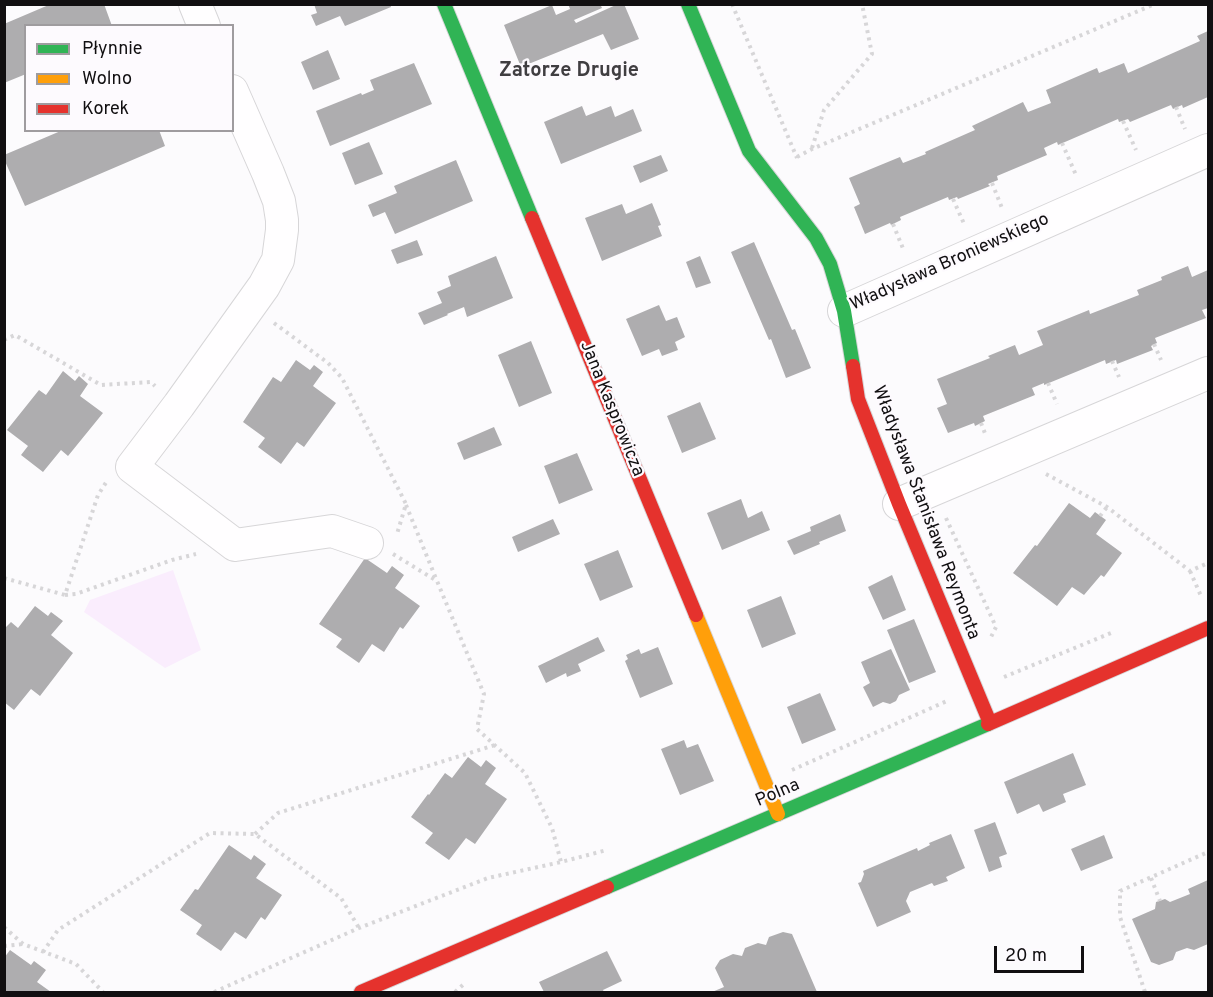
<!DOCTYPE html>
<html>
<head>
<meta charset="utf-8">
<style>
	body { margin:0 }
	#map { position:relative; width:1213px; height:997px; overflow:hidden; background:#fcfbfd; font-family:Overpass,sans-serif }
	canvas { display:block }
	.frame { position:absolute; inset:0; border:6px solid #110f11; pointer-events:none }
	.legend { position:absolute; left:24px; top:24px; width:210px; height:108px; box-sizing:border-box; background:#fdfafe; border:2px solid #9f9c9f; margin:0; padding:8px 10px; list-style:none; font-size:18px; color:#110f11 }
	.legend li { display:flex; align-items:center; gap:12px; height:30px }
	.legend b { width:30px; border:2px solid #9f9c9f }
	.scale { position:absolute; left:994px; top:946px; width:90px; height:27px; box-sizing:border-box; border:3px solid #110f11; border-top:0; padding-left:8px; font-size:18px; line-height:21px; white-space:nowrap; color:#110f11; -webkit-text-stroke:4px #fdfafe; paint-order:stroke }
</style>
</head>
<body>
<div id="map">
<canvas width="1213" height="997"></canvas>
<div class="frame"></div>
<ul class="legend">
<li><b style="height:8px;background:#30b455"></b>Płynnie</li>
<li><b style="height:8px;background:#ff9f0a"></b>Wolno</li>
<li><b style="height:8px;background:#e5322d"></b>Korek</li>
</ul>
<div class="scale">20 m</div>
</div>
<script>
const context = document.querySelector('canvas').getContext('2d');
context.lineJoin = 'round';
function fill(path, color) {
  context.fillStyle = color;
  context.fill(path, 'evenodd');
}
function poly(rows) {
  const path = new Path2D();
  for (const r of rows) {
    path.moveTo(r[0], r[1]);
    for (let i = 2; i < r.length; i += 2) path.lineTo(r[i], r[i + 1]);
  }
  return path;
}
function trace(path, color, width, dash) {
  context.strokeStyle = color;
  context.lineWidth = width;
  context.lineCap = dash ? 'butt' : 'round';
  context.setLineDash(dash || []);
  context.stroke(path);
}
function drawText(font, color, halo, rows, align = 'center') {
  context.font = font + ' Overpass,sans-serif';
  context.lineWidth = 4.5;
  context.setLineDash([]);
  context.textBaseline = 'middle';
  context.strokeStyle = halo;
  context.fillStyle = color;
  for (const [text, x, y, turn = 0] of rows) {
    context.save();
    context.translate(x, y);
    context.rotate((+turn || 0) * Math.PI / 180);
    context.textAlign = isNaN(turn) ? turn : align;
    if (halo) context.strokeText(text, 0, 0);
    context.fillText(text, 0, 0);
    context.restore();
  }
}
fill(poly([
	[173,570,201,650,165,668,84,612,90,600]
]), '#faedfd');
fill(poly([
	[51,4,104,4,112,26,26,26,26,74,4,83,4,24],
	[314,4,390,4,391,7,345,26,340,16,316,26,311,15,317,13],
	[568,4,600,4,602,8,574,20,576,23,618,4,624,4,639,39,611,50,603,34,521,67,504,25,552,5,556,15,570,9],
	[1208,31,1208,97,1183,108,1182,105,1173,109,1171,105,1130,122,1128,119,1119,122,1118,119,1058,145,1057,142,1044,148,1047,155,997,176,998,180,988,184,990,186,958,199,957,197,949,200,948,197,900,217,901,220,891,225,890,223,865,234,854,207,860,204,849,178,900,157,903,163,926,154,925,152,975,130,972,126,1023,102,1028,112,1051,103,1046,90,1097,68,1099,73,1124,63,1128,73,1200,41,1197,36],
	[328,50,340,79,313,90,301,62],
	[414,63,432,104,330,146,316,111,361,93,362,95,374,90,370,80],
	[582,106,586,116,611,106,615,117,633,109,642,131,561,164,544,122],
	[63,130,159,130,165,146,25,206,4,159,4,155],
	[369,142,383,174,355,185,342,153],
	[661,155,668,171,640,183,633,166],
	[456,160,473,201,395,234,385,212,373,217,368,205,397,193,394,186],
	[652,203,661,225,658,226,662,236,602,261,585,218,622,204,626,214],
	[417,240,423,255,397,264,391,250],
	[754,242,792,330,795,329,811,368,786,378,771,339,769,340,731,252],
	[496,256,513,298,467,317,464,307,447,314,448,315,424,325,418,313,442,303,437,292,451,286,448,276],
	[700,256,711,283,696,288,686,262],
	[1188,266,1192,277,1208,270,1208,308,1202,310,1206,318,1155,338,1157,343,1151,346,1153,350,1117,364,1116,360,1106,364,1105,360,1044,385,1044,383,1032,388,1035,395,983,416,985,421,975,426,974,423,948,433,937,408,947,404,937,379,990,358,988,356,1015,345,1019,355,1043,345,1037,331,1089,310,1090,314,1139,295,1137,290,1162,280,1161,277],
	[659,305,666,321,677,317,685,337,675,342,678,350,662,356,659,349,642,356,626,319],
	[531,341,552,393,519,407,498,355],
	[296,360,310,370,314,365,323,372,313,386,336,403,304,447,297,442,281,464,258,447,265,438,243,422,273,377,281,382],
	[63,371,75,381,79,376,88,384,80,396,103,413,68,456,61,450,43,472,21,455,28,446,7,430,39,390,46,395],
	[700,402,716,439,682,453,667,416],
	[494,427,502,445,464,460,457,443],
	[577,453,593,490,559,504,544,466],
	[741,499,748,518,762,511,770,530,722,550,707,513],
	[1069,503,1090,518,1095,512,1106,520,1096,534,1122,553,1104,577,1101,575,1084,595,1072,587,1057,606,1013,573,1035,545,1037,546],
	[840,514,846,531,819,542,820,544,794,555,787,541,811,531,810,527],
	[553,519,560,534,518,552,512,537],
	[618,550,633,587,600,601,584,564],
	[365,558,387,573,392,566,404,575,395,588,420,606,403,629,400,627,384,652,372,644,359,663,336,647,342,639,319,624],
	[892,575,906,610,883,620,868,587],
	[781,596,796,634,762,648,747,610],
	[35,606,48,616,51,612,63,621,51,635,73,653,40,696,31,689,14,710,4,702,4,629,11,622,18,628],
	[914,619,936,672,909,683,887,630],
	[598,637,605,651,578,664,581,671,567,677,566,673,546,683,538,666],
	[658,647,673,684,640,698,625,661,628,659,626,655,639,649,641,654],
	[891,649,910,690,899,695,896,701,890,704,883,702,873,707,863,687,870,683,861,662],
	[820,693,836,730,802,744,787,707],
	[684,740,687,748,698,744,714,781,680,795,661,749],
	[1073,753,1086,785,1063,794,1066,802,1043,812,1039,804,1017,814,1004,782],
	[468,757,481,767,486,760,496,768,485,784,507,799,475,844,466,838,449,860,425,843,433,833,411,817,428,794,429,795,445,773,452,778],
	[995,822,1007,854,999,857,1002,867,989,872,974,830],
	[951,834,965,868,946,877,948,881,934,886,932,883,910,892,906,901,911,912,877,927,858,883,861,882,864,874,863,871,917,848,918,851,930,845,929,843],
	[1104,835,1113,858,1081,871,1071,849],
	[229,845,251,860,254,855,266,864,256,878,282,895,265,920,261,917,246,939,235,932,221,951,196,934,202,925,180,910,195,889,198,890],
	[1208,880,1208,944,1194,950,1187,948,1176,952,1173,960,1159,965,1151,962,1132,919,1155,909,1156,902,1165,899,1170,902,1190,894,1188,889],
	[783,932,792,934,817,992,712,992,724,987,715,968,720,960,733,954,742,956,745,948,758,943,766,945,769,937],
	[10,950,31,965,34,961,46,970,37,982,51,992,4,992,4,958],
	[607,951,622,981,603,990,604,992,544,992,539,982]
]), '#aeadaf');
const street = poly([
	[195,4,204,26],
	[232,91,268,173,279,201,282,220,282,230,278,260,264,286,179,405,132,467,235,545,332,531,367,543],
	[844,311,1208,150],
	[899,504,1208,373]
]);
const fast = poly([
	[444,4,532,218],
	[688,4,749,151,816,238,830,264,844,311,853,366],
	[607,887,988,724]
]);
const slow = poly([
	[696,615,778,814]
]);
const jam = poly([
	[532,218,696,615],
	[853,366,858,399,899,504,990,723],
	[988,724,1208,628],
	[361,992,607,887]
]);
trace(street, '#d7d6d8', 34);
trace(fast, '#d7d6d8', 16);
trace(slow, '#d7d6d8', 16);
trace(jam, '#d7d6d8', 16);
trace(poly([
	[732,4,797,158],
	[1176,107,1185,129],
	[1123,121,1136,150],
	[1062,143,1076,175],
	[812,148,824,110,872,54,862,4],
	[797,157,812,149,1155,4],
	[992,183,1002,208],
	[953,199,965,226],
	[893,224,904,251],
	[274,323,328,363,342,378,406,504,397,534],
	[4,340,15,335,101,385,151,382,155,386],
	[1154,344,1161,360],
	[1112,361,1119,377],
	[1048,383,1057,404],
	[981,423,986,436],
	[1046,474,1107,507,1190,571,1208,563],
	[406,505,437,581],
	[1100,516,1107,507],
	[946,518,996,627,990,639],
	[393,554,437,581,484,694,477,729,525,773,552,828,561,862],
	[1190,571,1201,596],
	[4,578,65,595,98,495,107,481],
	[65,595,76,594,172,560,196,554],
	[1004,677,1111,633],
	[792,770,947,701],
	[255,834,278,813,495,745],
	[1151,878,1160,901],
	[4,927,23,944,76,964,103,992],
	[4,946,23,944],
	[43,952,58,930,210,833,255,834,341,898,359,928],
	[214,992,359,928,488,878,561,862,607,850],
	[455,992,465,983],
	[1145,992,1120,917,1120,891,1208,852]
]), '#d7d6d8', 4, [3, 4.5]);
trace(street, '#fffeff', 32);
trace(fast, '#30b455', 14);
trace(slow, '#ff9f0a', 14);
trace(jam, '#e5322d', 14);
drawText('18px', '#110f11', '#fdfafe', [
	["Władysława Broniewskiego",950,263,-24],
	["Jana Kasprowicza",611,409,68],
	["Władysława Stanisława Reymonta",925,513,69],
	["Polna",778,794,-23]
]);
drawText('bold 20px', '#403e41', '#fdfafe', [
	["Zatorze Drugie",569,72]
]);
</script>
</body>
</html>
